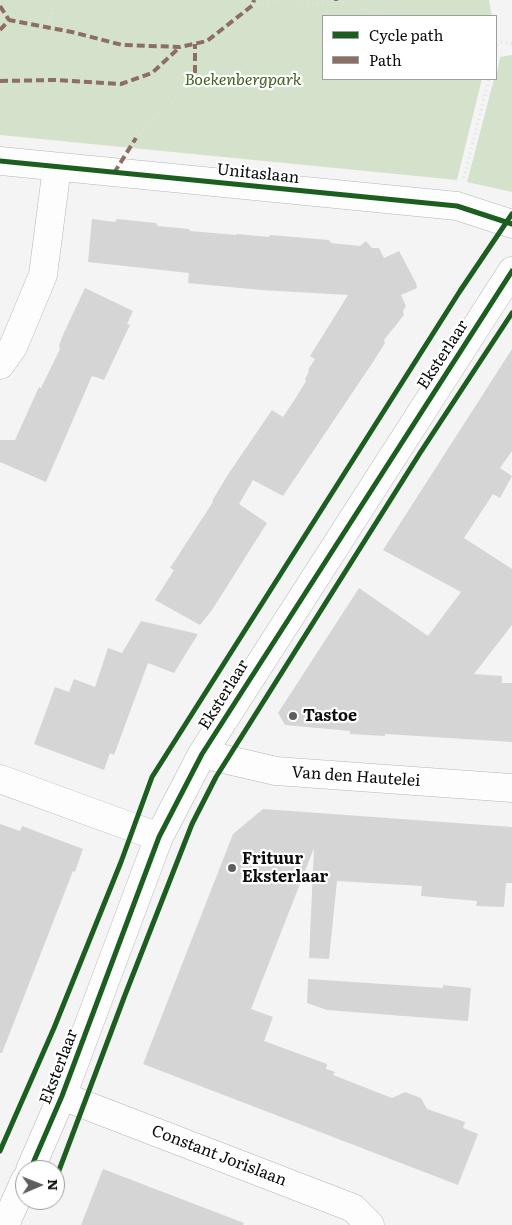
<!DOCTYPE html>
<html>
<head>
<meta charset="utf-8">
<style>
	body { margin:0 }
	#map { position:relative; width:512px; height:1225px; overflow:hidden; background:#f4f4f5; font-family:Literata,serif }
	canvas { display:block }
	.legend { position:absolute; left:322px; top:15px; width:175px; height:65px; box-sizing:border-box; background:#fff; border:1px solid #9e9e9e; margin:0; padding:6px 9px; list-style:none; font-size:15px; color:#0c0d0d }
	.legend li { display:flex; align-items:center; gap:10px; height:25px }
	.legend b { width:25px; border:1px solid #9e9e9e }
	.north { position:absolute; left:15px; top:1160px; width:50px; height:50px; box-sizing:border-box; background:#fff; border:1px solid #9e9e9e; border-radius:50%; rotate:89deg; font-size:14px; font-weight:700; line-height:20px; text-align:center; color:#0c0d0d }
	.north::after { content:''; display:block; margin:auto; width:18px; height:22px; background:#5d5e5e; clip-path:polygon(50% 0,100% 100%,50% 72%,0 100%) }
</style>
</head>
<body>
<div id="map">
<canvas width="512" height="1225"></canvas>
<ul class="legend">
<li><b style="height:6px;background:#1b5e20"></b>Cycle path</li>
<li><b style="height:6px;background:#8d6e63"></b>Path</li>
</ul>
<div class="north">N</div>
</div>
<script>
const context = document.querySelector('canvas').getContext('2d');
context.lineJoin = 'round';
function fill(path, color) {
  context.fillStyle = color;
  context.fill(path, 'evenodd');
}
function poly(rows) {
  const path = new Path2D();
  for (const r of rows) {
    path.moveTo(r[0], r[1]);
    for (let i = 2; i < r.length; i += 2) path.lineTo(r[i], r[i + 1]);
  }
  return path;
}
function trace(path, color, width, dash) {
  context.strokeStyle = color;
  context.lineWidth = width;
  context.lineCap = dash ? 'butt' : 'round';
  context.setLineDash(dash || []);
  context.stroke(path);
}
function drawText(font, color, halo, rows, align = 'center') {
  context.font = font + ' Literata,serif';
  context.lineWidth = 4.5;
  context.setLineDash([]);
  context.textBaseline = 'middle';
  context.strokeStyle = halo;
  context.fillStyle = color;
  for (const [text, x, y, turn = 0] of rows) {
    context.save();
    context.translate(x, y);
    context.rotate((+turn || 0) * Math.PI / 180);
    context.textAlign = isNaN(turn) ? turn : align;
    if (halo) context.strokeText(text, 0, 0);
    context.fillText(text, 0, 0);
    context.restore();
  }
}
fill(poly([
	[0,0,489,0,492,16,323,16,323,79,482,79,457,180,0,135],
	[512,55,512,192,467,182,494,79,496,79,500,57]
]), '#d5e2cb');
fill(poly([
	[92,219,115,222,117,219,156,223,158,226,189,229,190,231,236,235,237,234,269,237,270,235,329,240,331,243,360,246,366,241,372,248,379,248,384,258,399,251,416,283,417,288,401,295,406,306,403,311,404,315,384,340,385,343,373,362,283,496,253,480,239,504,267,523,212,610,200,625,155,600,174,570,170,568,213,502,212,501,229,473,272,410,283,417,295,399,306,381,305,379,309,371,308,370,315,359,310,356,348,295,261,290,188,283,189,273,88,262],
	[85,288,133,311,127,324,130,325,104,380,92,376,46,482,0,462,0,440,15,440,39,387,41,388,60,349,59,346,62,337],
	[512,349,512,451,500,468,512,476,500,498,493,494,464,538,512,569,512,625,474,674,502,676,502,683,512,683,512,742,385,734,385,736,350,734,350,731,285,725,278,713,359,588,428,636,461,592,383,550],
	[141,621,198,634,174,673,148,663,114,755,110,753,104,770,34,744,55,687,69,692,74,679,95,687,108,648,122,653],
	[263,809,512,827,512,883,506,883,504,907,476,906,477,901,421,896,422,886,337,881,329,959,309,958,314,848,251,1009,273,1017,264,1041,327,1064,326,1069,335,1072,333,1075,392,1098,405,1092,421,1098,427,1109,465,1122,463,1128,478,1134,458,1185,143,1064,233,834],
	[0,824,20,831,22,826,83,849,75,872,73,871,2,1053,0,1053],
	[308,979,443,988,443,985,471,988,468,1021,327,1010,307,1003],
	[103,1169,244,1223,243,1225,81,1225]
]), '#d5d5d5');
const minor = poly([
	[0,161,457,206,512,224],
	[0,365,13,347,43,275,57,167],
	[202,754,276,771,512,788],
	[0,779,159,837],
	[62,1096,353,1208,370,1225],
	[30,1170,62,1096,159,837,202,754,512,271],
	[5,1225,25,1180]
]);
trace(minor, '#b5b5b6', 29);
trace(poly([
	[253,5,282,0,308,4,336,1,389,16],
	[48,28,55,0],
	[496,41,512,44],
	[496,50,498,41],
	[136,138,155,117,179,96,195,73],
	[464,178,489,79]
]), '#e0e0e1', 3, [1, 4]);
trace(minor, '#fdfdfe', 28);
trace(poly([
	[336,0,336,1],
	[0,6,9,20],
	[0,30,9,20,72,32,122,45,180,47,207,41,253,5,254,0],
	[195,73,195,44],
	[0,81,54,80,121,84,152,73,180,47],
	[114,173,136,138]
]), '#8d6e63', 4, [8, 4]);
trace(poly([
	[0,161,457,206,512,224],
	[0,1151,54,1028,121,862,152,777,460,291,512,214],
	[30,1170,62,1096,159,837,202,754,512,271],
	[55,1181,125,995,192,824,216,777,420,453,512,313]
]), '#1b5e20', 5);
for (const [x, y, r, color] of [
	[293,716,5,"#5d5e5e"],
	[232,868,5,"#5d5e5e"]
]) {
  const dot = new Path2D();
  dot.arc(x, y, r, 0, 2 * Math.PI);
  context.fillStyle = color;
  context.fill(dot);
  trace(dot, '#fff', 2);
}
drawText('italic 16px', '#40621f', '#fff', [
	["Boekenbergpark",243,80]
]);
drawText('16px', '#0c0d0d', '#fff', [
	["Unitaslaan",258,174,6],
	["Eksterlaar",443,355,-57],
	["Eksterlaar",224,695,-58],
	["Van den Hautelei",356,777,4],
	["Eksterlaar",59,1067,-69],
	["Constant Jorislaan",219,1156,21]
]);
drawText('bold 16px', '#0c0d0d', '#fff', [
	["Tastoe",303,716],
	["Frituur",242,859],
	["Eksterlaar",242,877]
], 'left');
</script>
</body>
</html>
